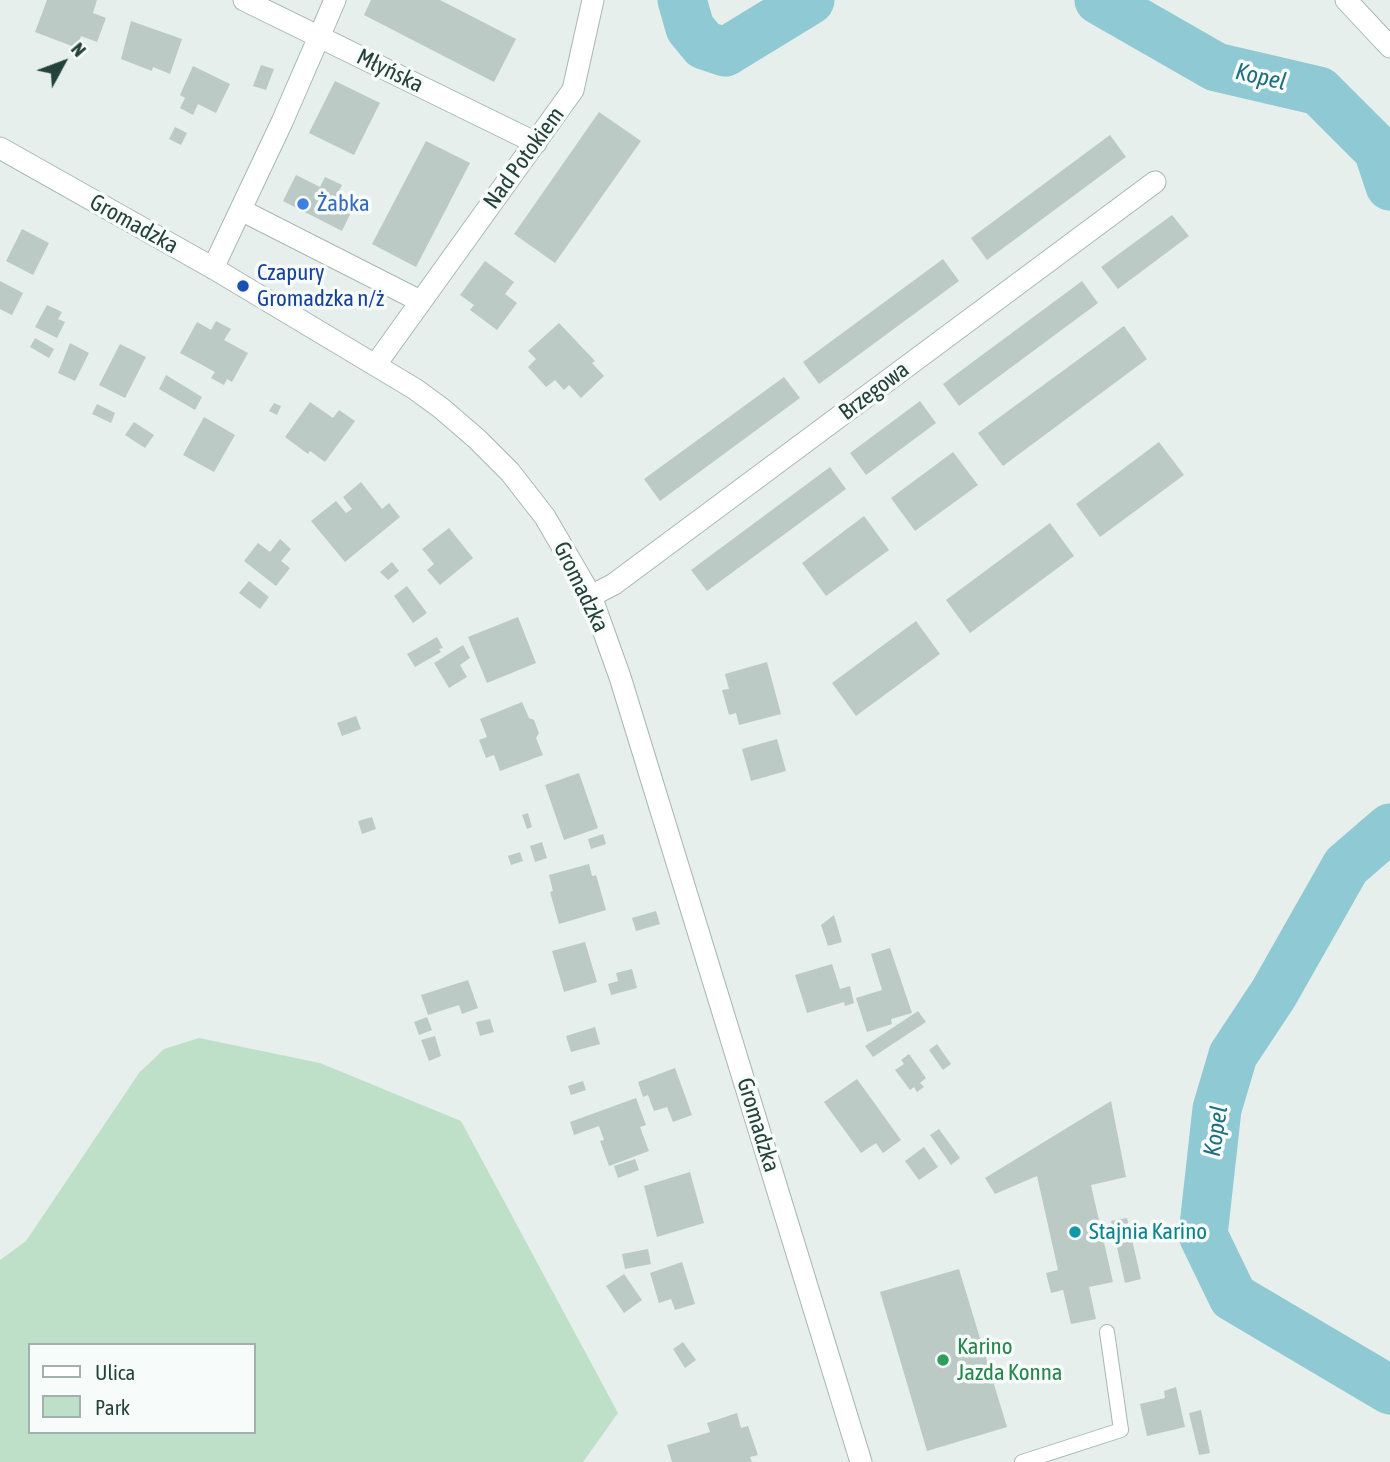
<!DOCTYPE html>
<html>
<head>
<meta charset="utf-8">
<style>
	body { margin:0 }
	#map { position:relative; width:1390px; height:1462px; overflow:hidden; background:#e6efeb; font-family:"Asap Condensed",sans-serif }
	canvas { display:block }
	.legend { position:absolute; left:28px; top:1343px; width:228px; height:91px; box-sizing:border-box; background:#f7fbf9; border:2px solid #a3b1ad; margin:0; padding:9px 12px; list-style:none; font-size:21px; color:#24423a }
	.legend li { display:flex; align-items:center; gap:14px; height:35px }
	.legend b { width:35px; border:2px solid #a3b1ad }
	.north { position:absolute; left:28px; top:28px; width:70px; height:70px; -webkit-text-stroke:5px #f7fbf9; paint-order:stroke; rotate:49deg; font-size:19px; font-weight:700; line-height:28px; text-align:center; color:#24423a }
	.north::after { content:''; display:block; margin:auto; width:24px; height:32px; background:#24423a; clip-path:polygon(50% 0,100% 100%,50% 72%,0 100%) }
</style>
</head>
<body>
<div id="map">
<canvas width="1390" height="1462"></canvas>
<ul class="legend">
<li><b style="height:9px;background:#fff"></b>Ulica</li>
<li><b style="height:19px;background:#bfe0c8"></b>Park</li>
</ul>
<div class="north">N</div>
</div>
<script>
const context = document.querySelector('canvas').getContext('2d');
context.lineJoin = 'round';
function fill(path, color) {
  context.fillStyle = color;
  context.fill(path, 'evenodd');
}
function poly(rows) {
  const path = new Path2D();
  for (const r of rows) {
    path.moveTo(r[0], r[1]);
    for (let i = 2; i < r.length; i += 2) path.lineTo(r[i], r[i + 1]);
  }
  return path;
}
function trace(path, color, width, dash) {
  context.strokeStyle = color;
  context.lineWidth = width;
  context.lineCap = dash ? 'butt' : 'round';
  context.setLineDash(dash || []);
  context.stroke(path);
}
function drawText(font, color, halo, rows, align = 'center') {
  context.font = font + ' "Asap Condensed",sans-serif';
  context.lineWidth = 7;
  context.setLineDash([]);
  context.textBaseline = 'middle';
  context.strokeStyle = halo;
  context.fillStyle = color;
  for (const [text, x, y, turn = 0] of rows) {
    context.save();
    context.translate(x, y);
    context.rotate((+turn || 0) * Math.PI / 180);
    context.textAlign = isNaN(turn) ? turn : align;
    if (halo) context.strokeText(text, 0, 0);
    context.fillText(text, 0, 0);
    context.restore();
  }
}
fill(poly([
	[199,1038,320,1063,461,1121,618,1413,583,1462,0,1462,0,1260,26,1241,139,1073,164,1049],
	[30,1345,254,1345,254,1432,30,1432]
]), '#bfe0c8');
trace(poly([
	[682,0,690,28,704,45,725,52,810,0],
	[1099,0,1216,67,1319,91,1378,150,1390,186],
	[1390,828,1346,866,1274,993,1233,1055,1217,1109,1203,1235,1233,1297,1390,1390]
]), '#8ec9d4', 49);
fill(poly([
	[47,0,97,0,93,13,106,18,97,42,81,36,77,48,35,32],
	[371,0,440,0,516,39,494,82,364,15],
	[131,21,182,39,170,74,153,67,152,71,121,59],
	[261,65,274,69,266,90,253,86],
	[193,66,230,84,216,113,198,104,193,115,180,108,185,98,180,95],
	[335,81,380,103,354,155,309,133],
	[599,112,641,141,555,263,514,234],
	[175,127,187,133,181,145,169,139],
	[1110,135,1126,157,987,260,971,238],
	[426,141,470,163,416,267,372,244],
	[296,175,320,187,325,177,342,185,337,195,355,204,342,231,283,201],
	[1172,215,1189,236,1118,289,1101,267],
	[22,229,49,243,33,275,6,261],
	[943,259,959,281,819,384,803,362],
	[485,261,514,282,505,294,517,303,497,330,470,310,474,305,460,295],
	[0,281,23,293,12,315,0,309],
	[1082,281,1098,303,959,406,943,384],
	[47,305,62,312,58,319,65,322,57,338,35,327],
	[216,321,231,329,224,340,248,353,232,382,227,379,224,385,211,378,215,372,180,353,197,322,211,330],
	[559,323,595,361,592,363,604,376,581,398,569,385,564,390,555,380,546,387,528,367,536,359,528,351],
	[1124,326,1147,359,1003,466,978,433],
	[35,338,54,349,49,358,30,347],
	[70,343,89,353,75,381,58,373],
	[120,344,146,357,125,398,99,385],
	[166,375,202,397,195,410,159,389],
	[784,377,800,398,660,501,644,479],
	[920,401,936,423,866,475,850,453],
	[310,402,333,418,339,410,355,421,325,462,310,451,308,454,285,437],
	[274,403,281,406,277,415,269,411],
	[97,404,115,413,111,423,92,414],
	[204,417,235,435,214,472,183,455],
	[134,422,154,435,145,448,125,435],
	[1159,442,1184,475,1100,537,1076,504],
	[953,452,978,485,915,531,891,498],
	[830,467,846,489,707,591,691,570],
	[361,482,382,509,389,503,400,517,345,562,311,521,336,501,346,513,352,509,343,497],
	[864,516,889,550,826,596,802,563],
	[1050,523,1074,556,970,633,946,600],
	[449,528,473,558,440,585,427,570,434,564,422,549],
	[280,539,291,549,281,561,290,568,276,586,244,561,258,543,270,552],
	[392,562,399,571,388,580,380,572],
	[249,581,269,597,260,609,239,593],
	[407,586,427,613,413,623,394,596],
	[518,617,536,663,487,683,468,637],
	[916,621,940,654,856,716,832,683],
	[437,637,443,648,439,649,441,652,415,667,407,654],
	[463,645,470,658,460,665,467,677,449,688,434,663],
	[767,662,781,714,739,725,736,713,729,715,722,690,729,689,725,674],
	[522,702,529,718,534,720,539,733,536,738,543,755,500,771,494,755,486,758,479,740,487,737,480,719],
	[356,716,361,729,342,736,337,723],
	[777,739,786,771,751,781,742,749],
	[579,773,598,828,564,840,545,785],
	[528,813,532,827,527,829,522,815],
	[372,817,376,829,362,834,358,821],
	[603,834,606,844,591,849,588,839],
	[542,842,547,858,535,862,530,846],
	[520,852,523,861,511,865,508,856],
	[589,864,592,876,596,875,606,910,559,924,550,892,553,891,549,875],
	[656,911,660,924,636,931,632,918],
	[834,915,842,942,828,946,821,925],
	[585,942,597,982,564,992,552,951],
	[890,948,912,1013,891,1019,892,1024,867,1032,856,998,882,990,871,954],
	[832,964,840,989,850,986,854,1003,845,1006,844,1002,807,1013,795,975],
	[632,969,637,988,611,995,608,984,618,981,616,973],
	[468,980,478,1008,462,1014,459,1005,428,1015,421,995],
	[918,1011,926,1022,873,1057,865,1046],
	[427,1017,432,1030,419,1035,414,1022],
	[490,1019,494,1032,480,1036,476,1022],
	[595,1027,600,1044,571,1052,566,1036],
	[435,1036,441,1056,429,1061,421,1040],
	[937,1044,951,1064,943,1070,929,1050],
	[909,1054,926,1078,920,1083,924,1087,917,1092,914,1087,910,1090,895,1070,904,1064,901,1060],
	[675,1068,692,1115,673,1122,667,1107,654,1111,648,1095,643,1097,638,1082],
	[857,1079,901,1140,883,1153,876,1143,861,1153,824,1102],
	[583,1081,586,1090,571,1095,568,1086],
	[636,1098,646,1125,640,1127,649,1151,609,1166,600,1141,604,1140,599,1126,574,1135,570,1122],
	[1111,1101,1126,1177,1091,1185,1113,1282,1089,1287,1096,1319,1071,1324,1063,1290,1051,1293,1046,1273,1058,1270,1037,1176,995,1194,985,1178],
	[939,1129,960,1158,951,1165,930,1135],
	[924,1147,938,1167,919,1180,905,1161],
	[635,1159,639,1170,618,1178,614,1166],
	[690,1172,704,1223,657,1237,644,1186],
	[1127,1218,1141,1279,1125,1283,1111,1221],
	[648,1249,651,1264,625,1269,622,1254],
	[682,1262,695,1304,675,1310,671,1299,659,1303,650,1273],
	[959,1269,1007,1427,927,1451,880,1292],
	[624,1274,642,1300,624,1313,606,1286],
	[683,1342,696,1360,685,1368,673,1349],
	[1176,1387,1185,1427,1147,1436,1140,1404,1165,1398,1164,1391],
	[1201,1410,1210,1453,1199,1455,1189,1413],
	[737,1413,741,1428,748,1426,758,1455,750,1457,752,1462,672,1462,667,1445,710,1432,707,1423]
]), '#bbcac4');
const service = poly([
	[1022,1462,1121,1430,1107,1332]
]);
const minor = poly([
	[244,0,536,143],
	[1346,0,1390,47],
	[241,210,420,301],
	[213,268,282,122,335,0],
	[376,364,573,90,593,0],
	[591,596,614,584,1155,182]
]);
const tertiary = poly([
	[0,148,213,268,415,389,441,408,477,439,510,472,545,517,591,596,620,677,861,1462]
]);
trace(service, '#a8b8b2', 16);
trace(minor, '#a8b8b2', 23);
trace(tertiary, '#a8b8b2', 23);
trace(service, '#fff', 14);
trace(minor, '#fff', 21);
trace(tertiary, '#fff', 21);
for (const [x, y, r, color] of [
	[303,204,7,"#3f7fe0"],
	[243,286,7,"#1a4fb4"],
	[1075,1232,7,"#0f9aa8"],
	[943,1360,7,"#2e9e5b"]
]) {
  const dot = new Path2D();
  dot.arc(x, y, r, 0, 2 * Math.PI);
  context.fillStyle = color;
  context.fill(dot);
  trace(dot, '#f7fbf9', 2.5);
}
drawText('23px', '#24423a', '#f7fbf9', [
	["Młyńska",390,71,26],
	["Nad Potokiem",524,158,-54],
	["Gromadzka",134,224,29],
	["Brzegowa",874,391,-37],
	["Gromadzka",581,587,64],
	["Gromadzka",758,1125,73]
]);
drawText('23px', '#366cbe', '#f7fbf9', [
	["Żabka",317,204]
], 'left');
drawText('23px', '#164399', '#f7fbf9', [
	["Czapury",257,273],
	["Gromadzka n/ż",257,299]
], 'left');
drawText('23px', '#0d838f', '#f7fbf9', [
	["Stajnia Karino",1089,1232]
], 'left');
drawText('23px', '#27864d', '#f7fbf9', [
	["Karino",957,1347],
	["Jazda Konna",957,1373]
], 'left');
drawText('italic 24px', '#1c6f80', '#f7fbf9', [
	["Kopel",1261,77,13],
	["Kopel",1216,1131,-81]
]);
</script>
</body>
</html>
